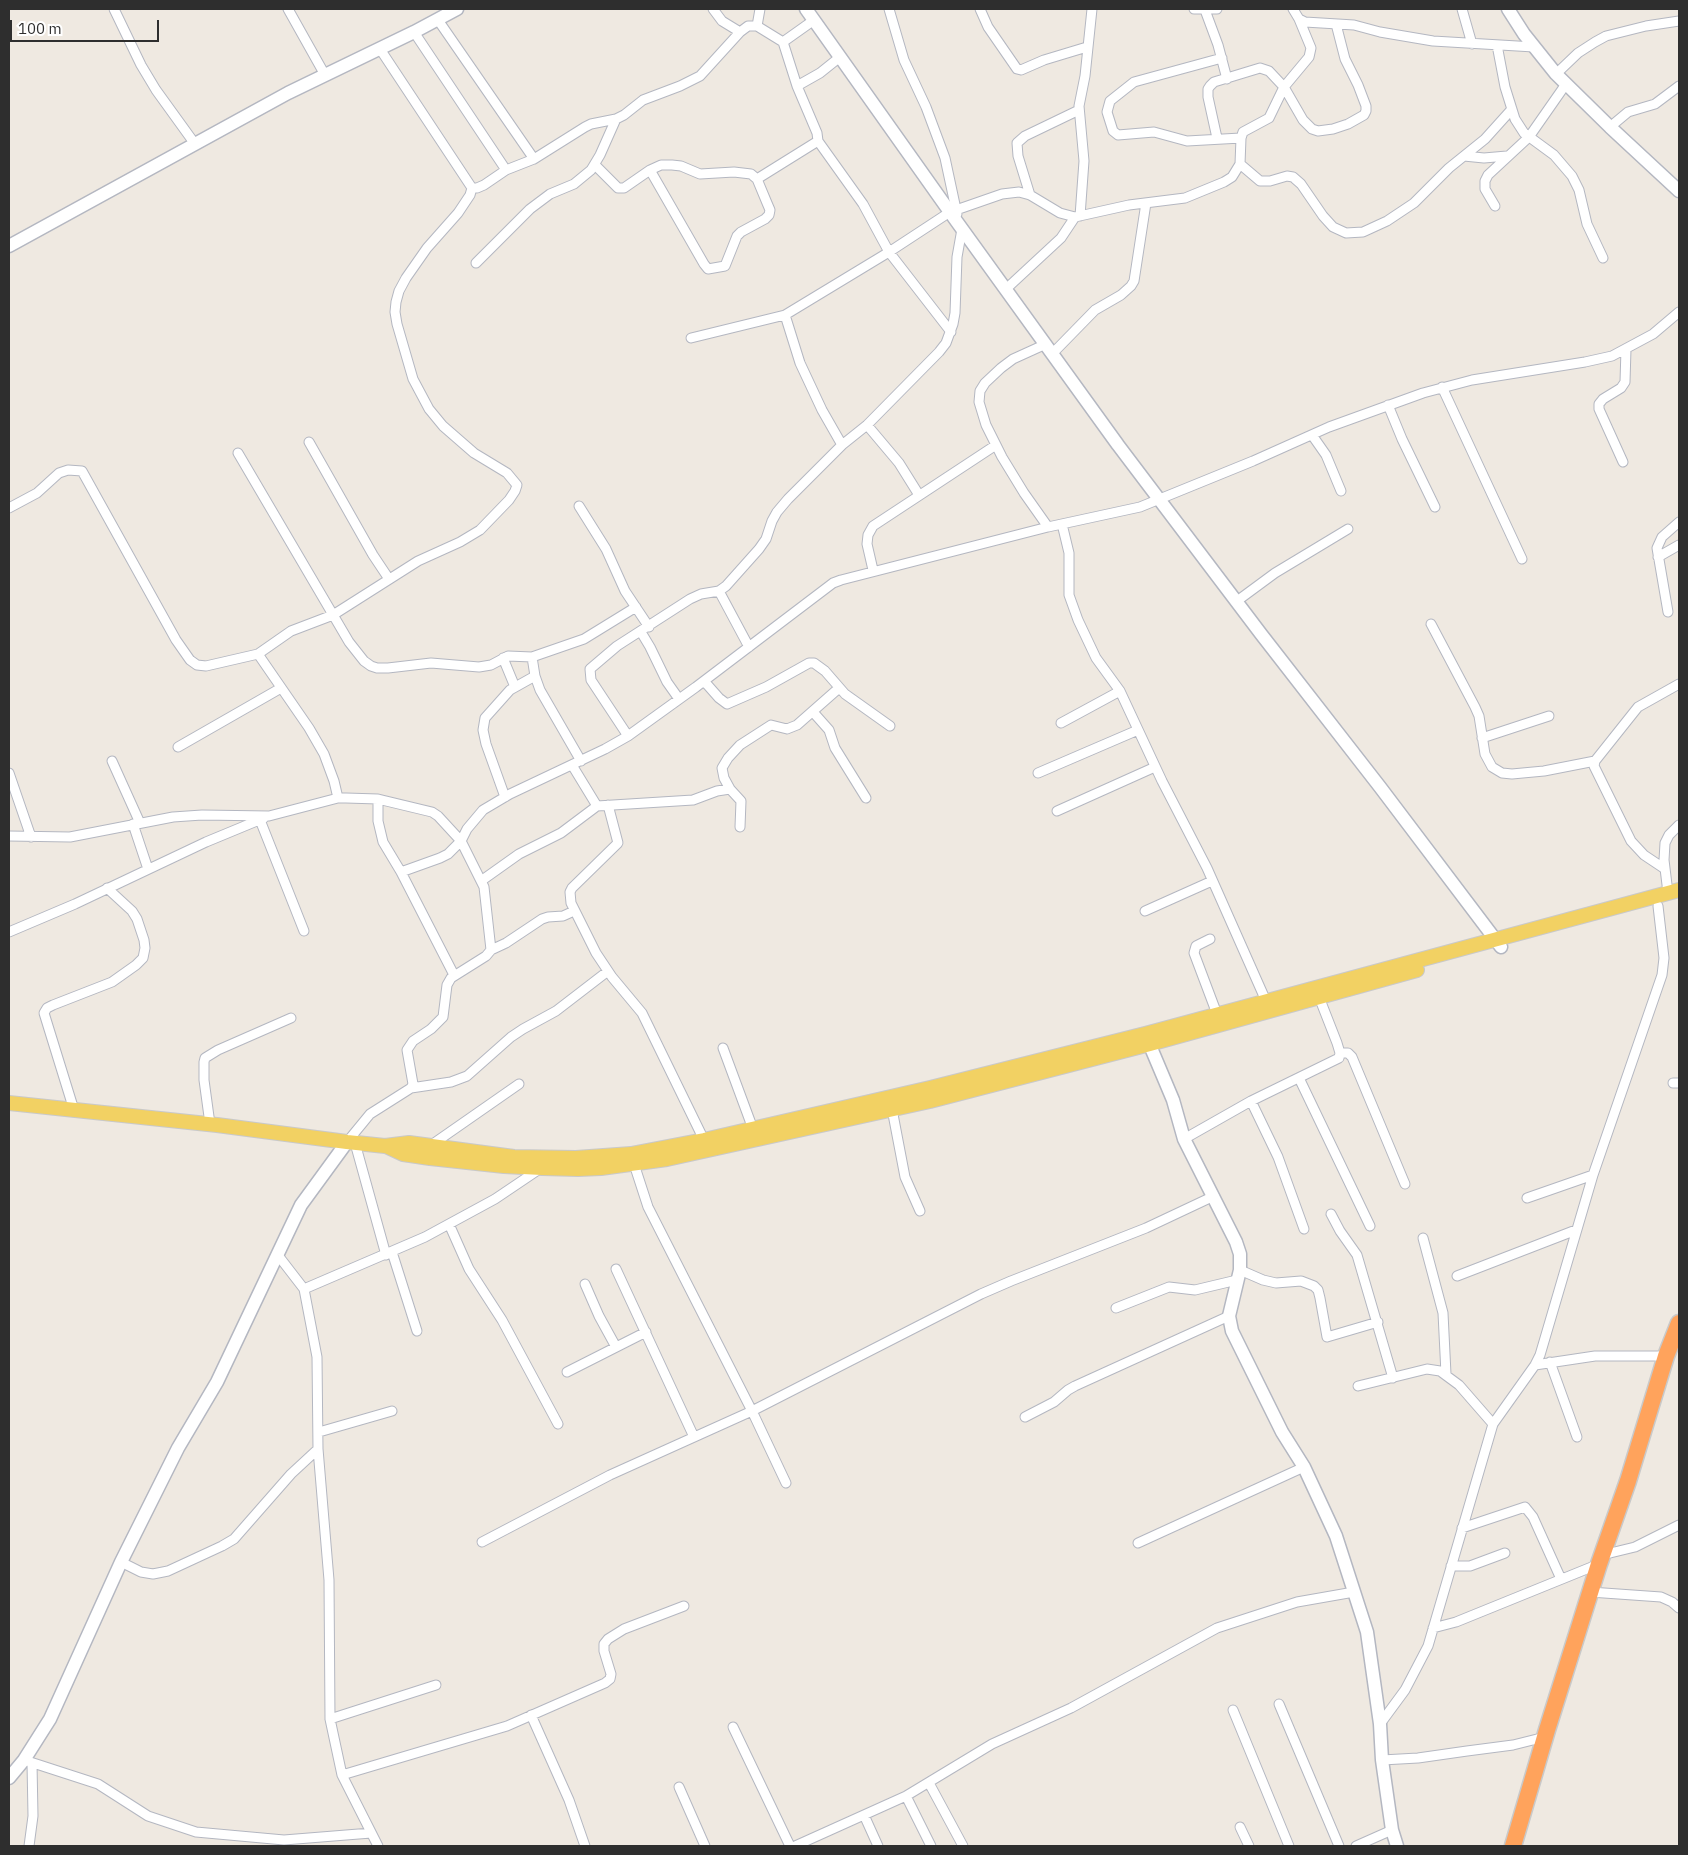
<!DOCTYPE html>
<html>
<head>
<meta charset="utf-8">
<style>
	body { margin:0 }
	#map { position:relative; width:1688px; height:1855px; overflow:hidden; background:#efe9e1; font-family:"IBM Plex Sans",sans-serif }
	canvas { display:block }
	.frame { position:absolute; inset:0; border:10px solid #2e2e2e; pointer-events:none }
	.scale { position:absolute; left:10px; top:20px; width:149px; height:22px; box-sizing:border-box; border:2px solid #2e2e2e; border-top:0; padding-left:6px; font-size:15px; line-height:18px; white-space:nowrap; color:#2e2e2e; -webkit-text-stroke:4px #fff; paint-order:stroke }
</style>
</head>
<body>
<div id="map">
<canvas width="1688" height="1855"></canvas>
<div class="frame"></div>
<div class="scale">100 m</div>
</div>
<script>
const context = document.querySelector('canvas').getContext('2d');
context.lineJoin = 'round';
function poly(rows) {
  const path = new Path2D();
  for (const r of rows) {
    path.moveTo(r[0], r[1]);
    for (let i = 2; i < r.length; i += 2) path.lineTo(r[i], r[i + 1]);
  }
  return path;
}
function trace(path, color, width, dash) {
  context.strokeStyle = color;
  context.lineWidth = width;
  context.lineCap = dash ? 'butt' : 'round';
  context.setLineDash(dash || []);
  context.stroke(path);
}
const street = poly([
	[114,9,141,65,156,90,195,144],
	[288,9,325,75],
	[889,9,904,60,926,107,945,158,957,214],
	[980,9,988,27,1017,69,1021,70,1044,60,1087,47],
	[1194,9,1217,9],
	[1293,9,1299,19,1305,22,1354,25,1380,32,1433,41,1534,47],
	[1462,9,1472,44],
	[1205,10,1218,45,1227,79],
	[757,26,760,9],
	[414,32,506,170,534,159,438,20],
	[740,32,748,26,757,26,783,42],
	[1497,45,1505,87,1515,119,1524,133,1554,155,1572,176,1579,190,1587,224,1603,258],
	[380,49,472,188,477,188,484,185,506,170],
	[1222,58,1134,82,1110,101,1107,112,1113,131,1118,135,1154,132,1187,141,1241,138],
	[1556,74,1578,53,1595,42,1606,36,1646,26,1679,21],
	[797,86,820,73,840,57],
	[1610,127,1628,112,1655,104,1679,86],
	[1217,138,1208,97,1208,89,1210,86,1214,82,1260,68,1269,71,1284,87,1303,120,1312,129,1318,131,1333,129,1348,124,1364,115,1366,111,1366,106,1358,85,1345,59,1336,24],
	[818,141,863,204,889,252,951,332],
	[1464,156,1484,158,1507,156],
	[534,159,585,127,591,124,616,119,624,115,643,100,680,86,700,76,740,32,722,21,713,9],
	[1240,164,1260,181,1270,181,1287,176,1293,177,1301,184,1323,216,1333,227,1346,233,1363,232,1387,221,1414,203,1449,168,1485,139,1512,109],
	[595,165,618,188,624,188,650,170,704,264,708,269,725,266,737,236,741,232,765,219,769,215,770,210,767,203,757,179,751,174,734,172,700,174,681,166,672,165,661,165,650,170],
	[757,179,818,141,817,133,797,86,783,42,814,20],
	[1030,195,1018,156,1017,143,1025,136,1079,110],
	[1495,206,1485,189,1485,181,1488,175,1529,137,1566,84],
	[956,210,1002,194,1019,192,1030,195,1060,213,1075,217,1129,205,1185,198,1224,182,1232,177,1240,164,1241,138,1243,132,1269,118,1284,87,1309,57,1311,48,1299,19],
	[1080,216,1084,161,1079,106,1085,76,1092,9],
	[476,263,530,209,550,194,574,184,591,170,600,155,616,119],
	[1006,289,1061,238,1075,217],
	[785,315,800,363,822,410,842,445],
	[691,338,785,315,889,252,950,212],
	[1046,344,1013,359,1001,368,985,383,980,391,979,402,986,425,1002,457,1024,493,1048,527],
	[1052,354,1095,310,1121,295,1131,286,1134,281,1146,203],
	[1442,387,1522,559],
	[1388,405,1402,439,1435,507],
	[867,425,899,463,919,495],
	[1312,435,1326,455,1341,491],
	[309,442,373,555,389,579],
	[238,453,349,642,364,661,371,666,377,668,388,668,431,663,479,667,491,665,508,656,532,657,584,639,636,607],
	[1623,462,1599,409,1599,404,1603,399,1621,388,1625,382,1626,349],
	[579,506,606,549,625,591,649,627],
	[9,508,37,493,59,473,68,470,82,471,176,640,190,660,197,665,206,666,258,654,291,631,333,615,418,561,460,542,480,530,509,500,515,491,517,485,507,473,474,453,443,426,429,409,413,379,397,324,395,312,396,302,399,291,406,278,427,248,458,213,470,195,472,188],
	[1062,524,1069,553,1069,595,1078,620,1096,658,1120,691,1162,781,1207,868,1266,1001],
	[1658,557,1679,545],
	[873,570,867,544,868,535,873,526,996,445],
	[719,591,749,647],
	[1237,601,1275,573,1348,529],
	[1668,612,1657,548,1662,537,1679,522],
	[1431,624,1475,707,1479,716,1485,754,1492,767,1502,773,1512,774,1544,771,1595,761],
	[641,632,650,647,667,682,679,699],
	[258,654,309,728,324,754,334,781,338,798],
	[532,657,535,676,540,690,581,761],
	[503,658,515,687],
	[704,681,719,698,727,704,766,687,809,663,814,663,825,671,845,694,890,726],
	[813,712,829,730,835,748,866,798],
	[1061,723,1120,691],
	[628,736,591,680,590,669,617,646,690,599,701,594,719,591,726,586,759,549,766,539,772,521,777,512,788,499,842,445,867,425,939,352,946,343,953,324,955,313,957,257,962,229],
	[1482,738,1549,716],
	[178,747,281,688],
	[112,761,140,823],
	[572,765,597,806],
	[9,773,31,837],
	[1038,773,1138,730],
	[730,789,724,778,722,768,728,758,740,745,771,725,787,729,797,725,839,688],
	[505,797,486,744,483,730,485,718,510,690,535,676],
	[378,799,378,821,383,842,401,872,454,975],
	[608,805,618,843,572,888,570,892,571,903,596,953,612,977,642,1013,704,1140],
	[1057,811,1155,767],
	[260,820,304,931],
	[133,824,148,869],
	[9,836,70,837,173,817,202,815,269,816,338,798,346,798,378,799,432,812,438,816,461,841,467,829,483,810,510,794,605,749,628,736,696,687,833,583,841,580,1048,527,1140,507,1253,461,1329,427,1423,393,1472,380,1585,362,1612,356,1653,334,1679,312],
	[1665,869,1644,855,1631,841,1594,766,1595,761,1638,707,1679,684],
	[401,872,440,858,448,854,461,841,484,887,491,950],
	[481,881,519,854,561,833,597,806,693,800,717,791,730,789,741,801,740,827],
	[1668,893,1664,860,1665,843,1669,835,1679,825],
	[1145,911,1212,881],
	[9,932,75,904,206,842,264,818],
	[1210,939,1196,946,1194,953,1217,1014],
	[723,1048,753,1129],
	[1340,1053,1348,1053,1352,1057,1405,1184],
	[1299,1078,1370,1226],
	[1673,1083,1679,1083],
	[411,1088,451,1082,467,1076,511,1037,523,1029,556,1011,608,971],
	[1251,1101,1278,1157,1304,1229],
	[892,1109,905,1177,920,1211],
	[74,1110,44,1013,47,1008,53,1005,112,982,136,965,143,958,145,948,144,940,137,919,132,911,107,888],
	[210,1124,204,1080,204,1062,205,1058,218,1050,291,1018],
	[1184,1139,1251,1101,1339,1058,1340,1053,1337,1043,1319,997],
	[347,1142,370,1114,411,1088,413,1084,407,1050,413,1041,431,1029,443,1017,447,985,451,978,486,956,491,950,506,943,542,919,548,917,563,916,574,911],
	[355,1143,386,1255],
	[430,1146,519,1084],
	[634,1164,648,1207,752,1411,786,1483],
	[1527,1198,1593,1175],
	[1331,1214,1340,1231,1357,1255,1393,1378],
	[449,1224,469,1269,502,1320,558,1424],
	[1423,1238,1443,1313,1446,1374],
	[392,1252,417,1331],
	[277,1254,304,1289,317,1357,318,1449,329,1580,330,1719,342,1775,378,1846],
	[616,1269,694,1437],
	[1240,1270,1263,1280,1276,1283,1301,1281,1314,1286,1318,1290,1320,1298,1327,1337,1378,1322],
	[1457,1276,1576,1230],
	[585,1284,599,1316,616,1347],
	[304,1289,425,1237,495,1199,541,1168],
	[1116,1308,1169,1287,1195,1290,1237,1280],
	[1550,1362,1577,1437],
	[1535,1365,1595,1356,1666,1356],
	[567,1372,646,1332],
	[1358,1386,1427,1369,1440,1371,1459,1385,1493,1424],
	[1025,1417,1054,1402,1068,1390,1075,1386,1229,1316],
	[319,1432,392,1411],
	[1462,1528,1525,1507,1533,1517,1561,1579],
	[482,1542,610,1475,752,1411,981,1294,1011,1281,1146,1228,1214,1196],
	[1138,1543,1304,1467],
	[1602,1555,1635,1547,1679,1525],
	[121,1562,141,1572,153,1574,168,1571,222,1546,234,1539,291,1474,318,1449],
	[1451,1566,1470,1566,1505,1553],
	[1590,1592,1661,1597,1672,1602,1679,1608],
	[1433,1628,1456,1622,1599,1564],
	[1279,1704,1339,1846],
	[1233,1710,1289,1846],
	[531,1715,569,1800,585,1846],
	[330,1719,436,1685],
	[1380,1724,1405,1690,1428,1646,1493,1424,1535,1365,1540,1355,1593,1175,1662,975,1664,958,1658,906],
	[733,1727,790,1846],
	[24,1760,98,1784,148,1816,196,1832,284,1840,371,1833],
	[1382,1760,1418,1758,1467,1751,1513,1745,1545,1737],
	[342,1775,507,1726,605,1683,610,1679,611,1674,604,1651,604,1644,608,1639,624,1629,684,1606],
	[929,1783,963,1846],
	[679,1787,705,1846],
	[906,1796,931,1846],
	[864,1815,878,1846],
	[1240,1827,1249,1846],
	[29,1846,33,1816,32,1763],
	[795,1846,906,1796,992,1744,1071,1708,1217,1628,1297,1602,1354,1592],
	[1356,1846,1392,1830]
]);
const secondary = poly([
	[806,9,957,222,1118,445,1261,634,1380,787,1501,947],
	[1508,9,1524,34,1556,74,1610,127,1679,191],
	[9,246,288,93,414,32,457,9],
	[1146,1036,1173,1100,1184,1139,1236,1242,1240,1254,1240,1270,1229,1316,1232,1331,1282,1432,1304,1467,1336,1536,1367,1632,1380,1724,1382,1760,1392,1830,1397,1846],
	[9,1778,24,1760,50,1719,121,1562,178,1448,217,1382,301,1205,347,1142]
]);
const primary = poly([
	[9,1103,217,1125,347,1142,385,1146,409,1143,514,1157,576,1158,631,1154,704,1140,930,1088,1145,1034,1679,890],
	[386,1146,403,1154,430,1158,504,1166,542,1168,578,1169,601,1168,667,1159,930,1101,1150,1044,1417,970]
]);
const highway = poly([
	[1513,1846,1547,1730,1599,1564,1628,1481,1666,1356,1679,1323]
]);
trace(street, '#b4b7c1', 11);
trace(secondary, '#b4b7c1', 15);
trace(primary, '#c9c9c9', 16);
trace(highway, '#c9c9c9', 19);
trace(street, '#fff', 9);
trace(secondary, '#fff', 12);
trace(primary, '#f2d163', 14);
trace(highway, '#ffa35c', 16);
</script>
</body>
</html>
